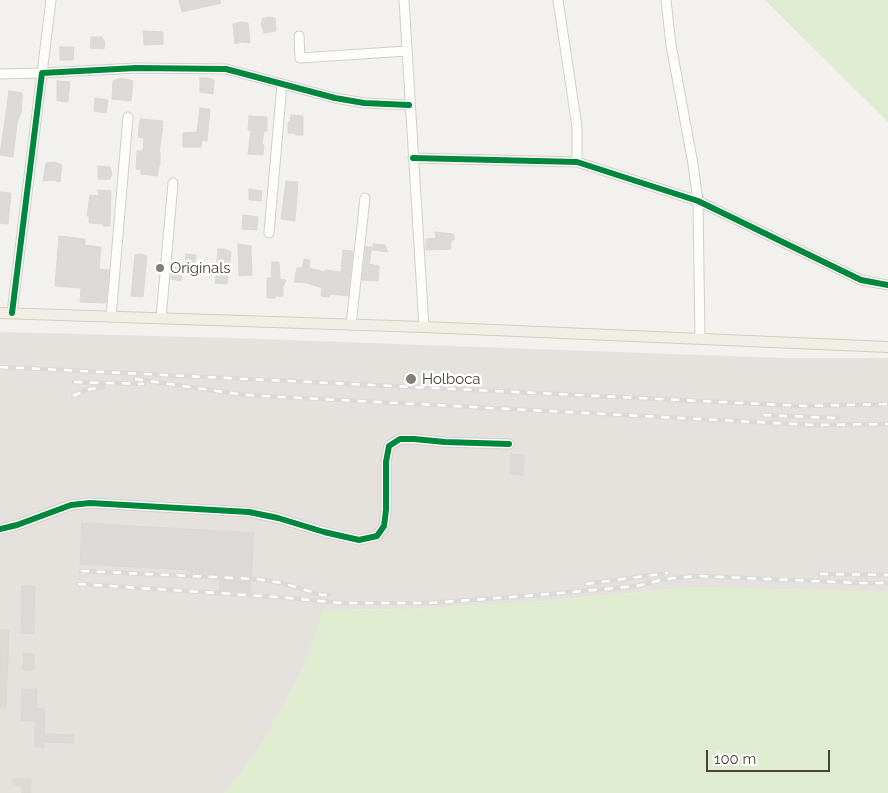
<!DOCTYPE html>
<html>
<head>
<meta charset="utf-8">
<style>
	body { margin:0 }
	#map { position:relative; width:888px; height:793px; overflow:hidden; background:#f3f1ed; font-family:Raleway,sans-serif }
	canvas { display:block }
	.scale { position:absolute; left:706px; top:750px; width:124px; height:22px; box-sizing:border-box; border:2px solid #494339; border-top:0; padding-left:6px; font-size:15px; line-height:18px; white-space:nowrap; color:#494339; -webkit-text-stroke:4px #fff; paint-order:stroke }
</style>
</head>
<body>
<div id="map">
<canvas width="888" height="793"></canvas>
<div class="scale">100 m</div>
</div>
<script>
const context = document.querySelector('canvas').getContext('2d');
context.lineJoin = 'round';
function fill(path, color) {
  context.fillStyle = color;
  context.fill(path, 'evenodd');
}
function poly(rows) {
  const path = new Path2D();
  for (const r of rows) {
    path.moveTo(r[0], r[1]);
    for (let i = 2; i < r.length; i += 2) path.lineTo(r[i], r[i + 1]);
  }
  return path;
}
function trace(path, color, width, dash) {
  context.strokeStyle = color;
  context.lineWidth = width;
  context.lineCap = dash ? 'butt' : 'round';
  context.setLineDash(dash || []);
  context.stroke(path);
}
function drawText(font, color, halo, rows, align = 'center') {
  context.font = font + ' Raleway,sans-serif';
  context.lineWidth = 5;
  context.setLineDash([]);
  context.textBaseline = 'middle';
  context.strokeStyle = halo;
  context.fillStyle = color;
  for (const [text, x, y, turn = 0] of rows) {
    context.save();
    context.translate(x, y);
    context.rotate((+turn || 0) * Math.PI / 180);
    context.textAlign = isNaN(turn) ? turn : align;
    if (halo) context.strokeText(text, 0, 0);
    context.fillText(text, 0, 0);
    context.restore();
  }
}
fill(poly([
	[0,332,230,338,782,358,888,358,888,592,693,587,547,601,407,609,324,610,303,669,255,756,224,793,0,793]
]), '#e5e1dd');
fill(poly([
	[765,0,888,0,888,122],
	[693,587,888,592,888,793,224,793,255,756,303,669,323,610,407,609,547,601]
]), '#e0eccf');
const building = poly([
	[179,0,220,0,221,3,182,12,179,0],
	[268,17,275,18,276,31,264,33,261,23,262,23,262,19,268,17],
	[241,22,248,23,250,43,242,42,235,44,233,24,241,22],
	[143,31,163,32,163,44,144,45,143,31],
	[91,37,102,37,105,42,104,49,90,48,91,37],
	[60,47,74,47,73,60,60,60,60,47],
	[121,78,133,81,131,101,112,99,113,81,121,78],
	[200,78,208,78,214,80,213,94,200,92,200,78],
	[57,81,70,82,68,102,57,101,57,81],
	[9,91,22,93,22,97,21,114,20,114,17,124,13,157,0,155,9,91],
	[95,98,108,100,106,113,94,111,95,98],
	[200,108,210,109,207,141,202,140,201,147,183,147,183,133,197,132,200,108],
	[291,115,303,116,303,135,296,135,295,133,288,133,288,122,290,122,291,115],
	[249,116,267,117,267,131,264,131,262,144,264,145,263,155,248,154,251,130,248,130,249,116],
	[140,119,163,121,162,133,159,152,160,152,160,165,159,166,157,176,141,174,141,170,136,169,137,151,143,151,144,138,138,137,140,119],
	[54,162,62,165,60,182,53,180,43,181,46,163,54,162],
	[98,166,110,167,112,174,110,179,98,179,98,166],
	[286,181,298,182,295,221,281,219,286,181],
	[249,189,262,191,261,201,249,200,249,189],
	[98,190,111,191,110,226,103,226,102,224,89,223,89,216,87,216,90,195,99,196,98,190],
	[0,192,11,193,8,224,0,223,0,192],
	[243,215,258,217,257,230,242,229,243,215],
	[435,232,454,234,454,240,451,240,451,249,426,250,426,239,436,238,435,232],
	[59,236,85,239,85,245,101,247,99,269,109,270,106,303,80,302,81,288,55,286,59,236],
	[238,244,251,246,252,275,239,276,238,244],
	[373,244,385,245,388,252,373,250,373,244],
	[366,247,372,247,369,264,379,266,378,281,362,280,366,247],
	[218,249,224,249,231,252,227,284,215,283,218,249],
	[343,250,353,251,348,296,330,294,329,297,321,296,322,288,307,283,294,282,297,268,302,268,304,259,310,260,309,268,325,272,325,270,341,272,343,250],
	[141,254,147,256,143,297,131,296,135,255,141,254],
	[186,254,196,255,195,267,185,266,186,254],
	[272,262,279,262,280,279,286,280,283,287,283,296,275,296,275,298,267,298,267,278,271,278,272,262],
	[172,267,183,268,181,281,171,279,172,267],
	[511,454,524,455,523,475,510,474,511,454],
	[82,523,254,533,250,595,219,593,220,576,191,575,191,570,80,564,82,523],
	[22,586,35,586,34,634,21,633,22,586],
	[0,630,9,630,6,707,0,707,0,630],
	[24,653,34,654,34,670,23,670,24,653],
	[22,689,37,689,36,708,45,709,44,734,74,735,74,743,44,742,44,747,35,747,35,721,21,721,22,689],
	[13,779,31,779,31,793,22,793,22,786,13,785,13,779]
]);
fill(building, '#dcdad6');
trace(building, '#dbd8d3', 1);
const minor = poly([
	[404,0,424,327],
	[558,0,577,127,577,162],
	[666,0,671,45,693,164,698,201,700,338],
	[299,36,300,58,407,51],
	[0,74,42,73,51,0],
	[413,158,577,162,698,201,861,280,888,285],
	[269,233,282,84],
	[12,313,42,73,136,68,226,69,335,98,364,103,409,105],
	[111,317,128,117],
	[161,318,173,183],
	[351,325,365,198],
	[0,529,17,525,71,505,90,503,249,512,278,518,324,532,359,540,377,536,384,526,386,510,386,462,389,446,400,439,414,439,445,442,509,444]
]);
const major = poly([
	[0,313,424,327,888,347]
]);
trace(minor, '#d1cfcb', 11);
trace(major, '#d4cdbc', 12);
trace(minor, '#fdfdfc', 9);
trace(major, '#f1eee5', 10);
const rail = poly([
	[0,367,804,406,888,404],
	[135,379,245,395,813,425,888,424],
	[74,382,144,384],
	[73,396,90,389,103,387],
	[763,415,838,418],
	[81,571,257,579,282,583,322,595,329,595],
	[820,574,888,575],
	[78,584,278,597,341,603,429,603,539,595,637,586,665,579,698,576,860,583,888,583],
	[586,584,668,573]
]);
trace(rail, '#dadad9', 4.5);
trace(rail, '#fff', 2.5, [8]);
trace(poly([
	[413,158,577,162,698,201,861,280,888,285],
	[12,313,42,73,136,68,226,69,335,98,364,103,409,105],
	[0,529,17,525,71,505,90,503,249,512,278,518,324,532,359,540,377,536,384,526,386,510,386,462,389,446,400,439,414,439,445,442,509,444]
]), '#00873e', 6);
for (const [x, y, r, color] of [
	[160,268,5,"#848078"],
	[411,379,6,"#848078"]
]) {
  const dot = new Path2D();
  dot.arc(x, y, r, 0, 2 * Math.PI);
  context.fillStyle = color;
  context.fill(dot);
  trace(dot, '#fff', 2);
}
drawText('15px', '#494339', '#fff', [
	["Originals",170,268],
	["Holboca",422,379]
], 'left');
</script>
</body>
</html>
